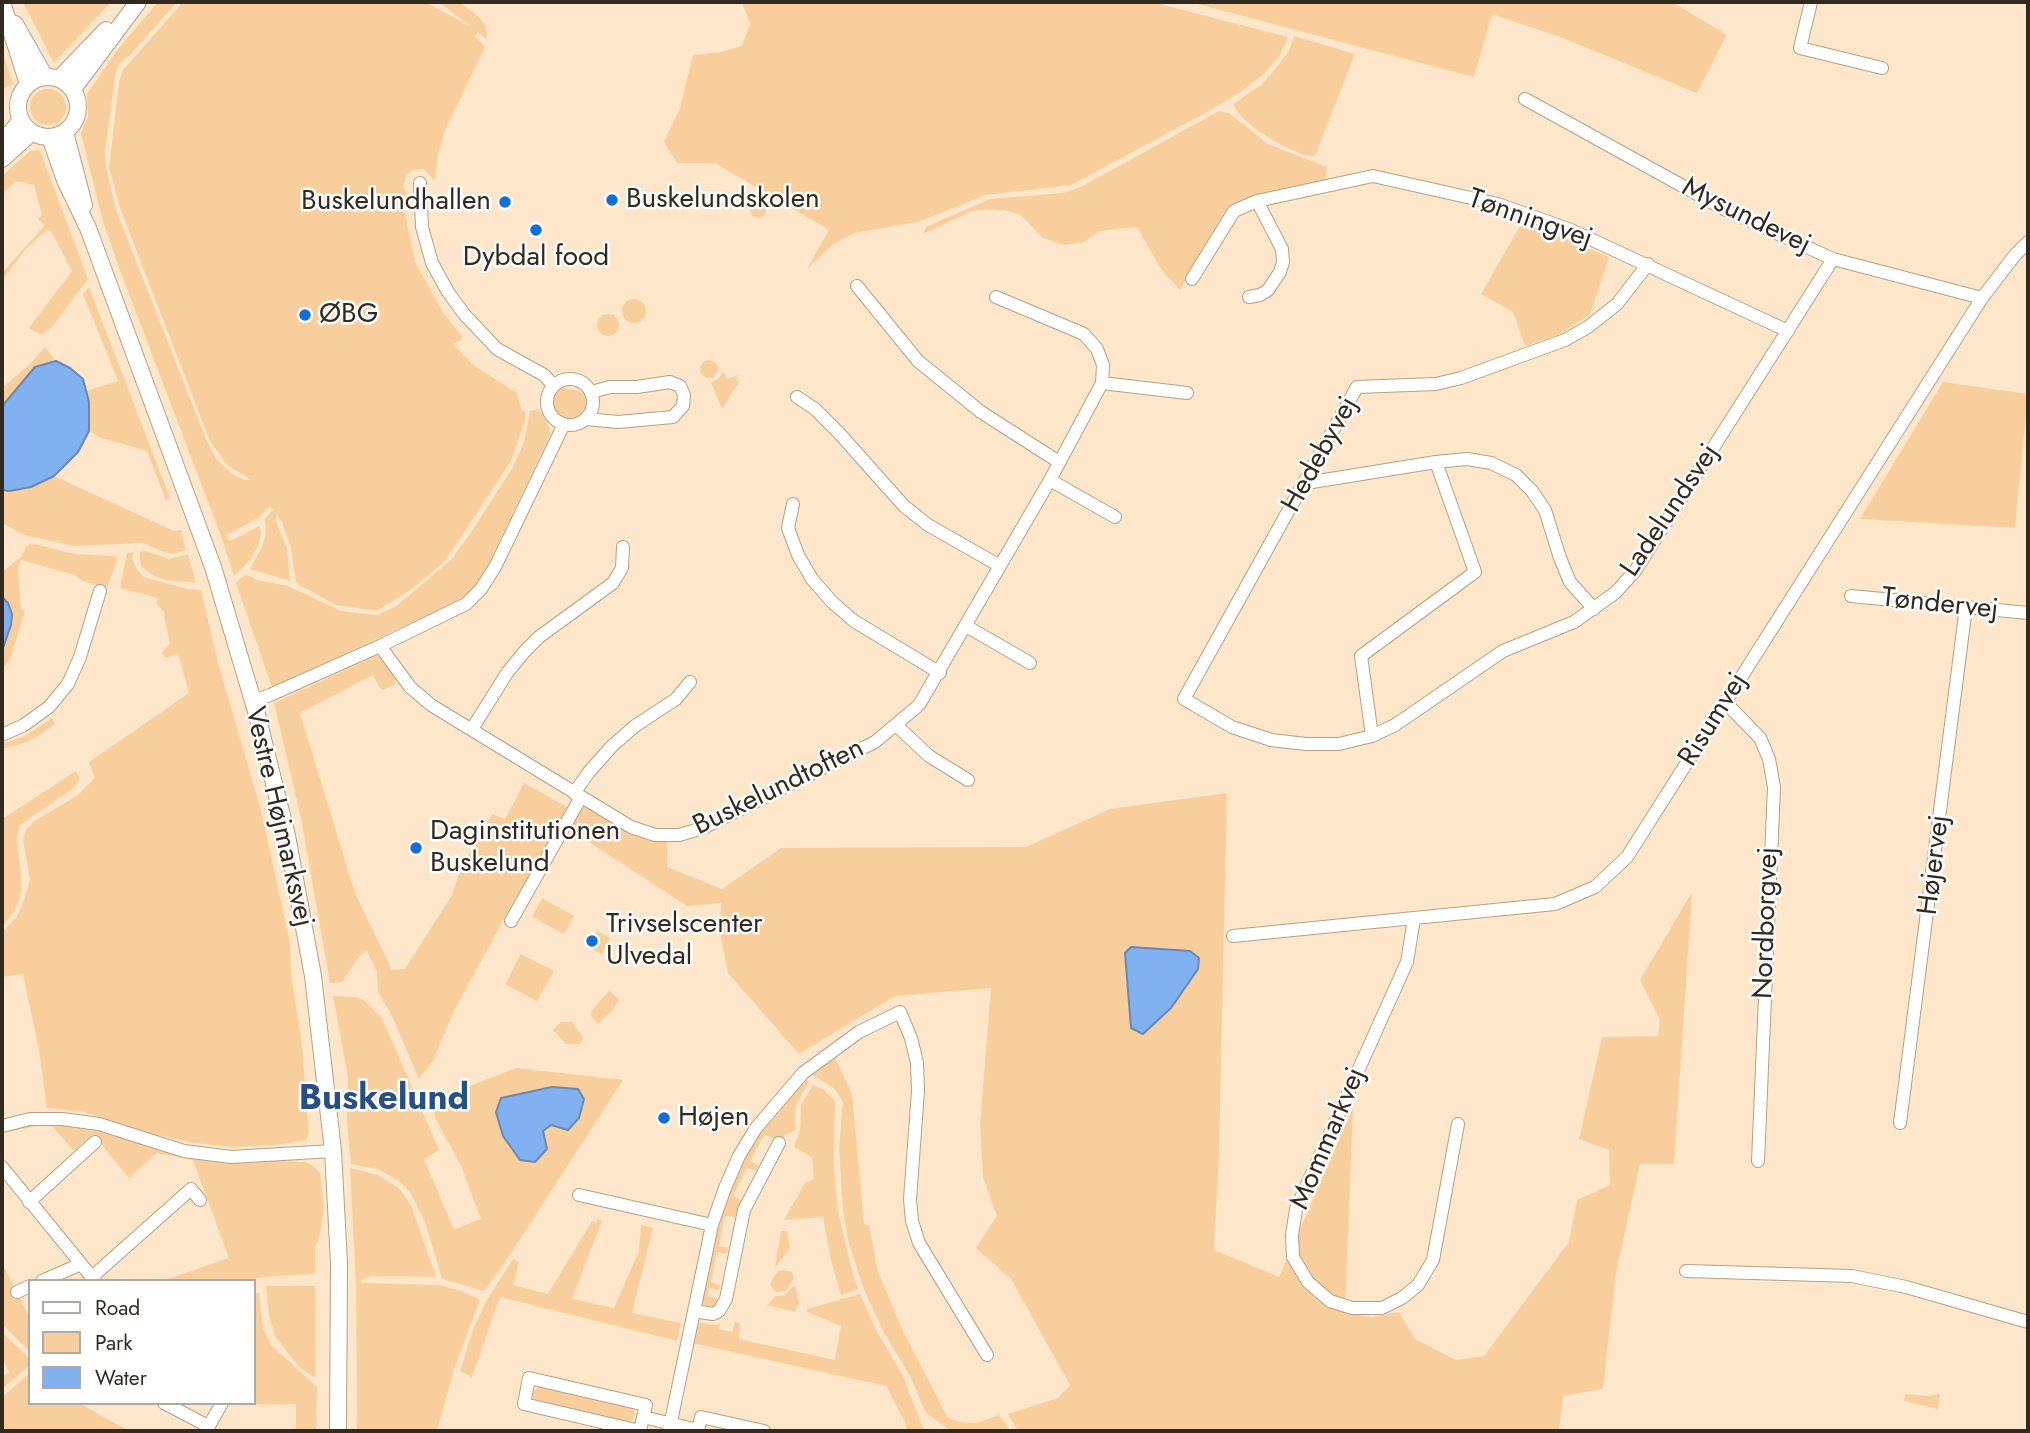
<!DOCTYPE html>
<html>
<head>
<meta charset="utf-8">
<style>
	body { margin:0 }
	#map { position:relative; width:2030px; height:1433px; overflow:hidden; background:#fde6c9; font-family:Jost,sans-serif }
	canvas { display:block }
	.frame { position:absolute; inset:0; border:4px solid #332a1f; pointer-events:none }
	.legend { position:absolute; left:28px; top:1279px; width:228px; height:126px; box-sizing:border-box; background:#fff; border:2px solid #adaaa5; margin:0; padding:9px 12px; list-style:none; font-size:21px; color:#332a1f }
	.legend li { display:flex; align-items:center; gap:14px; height:35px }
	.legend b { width:35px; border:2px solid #adaaa5 }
</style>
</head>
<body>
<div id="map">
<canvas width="2030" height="1433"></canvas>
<div class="frame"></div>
<ul class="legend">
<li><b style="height:9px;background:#fff"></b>Road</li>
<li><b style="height:19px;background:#f8cf9c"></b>Park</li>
<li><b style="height:19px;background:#81b1f1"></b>Water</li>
</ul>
</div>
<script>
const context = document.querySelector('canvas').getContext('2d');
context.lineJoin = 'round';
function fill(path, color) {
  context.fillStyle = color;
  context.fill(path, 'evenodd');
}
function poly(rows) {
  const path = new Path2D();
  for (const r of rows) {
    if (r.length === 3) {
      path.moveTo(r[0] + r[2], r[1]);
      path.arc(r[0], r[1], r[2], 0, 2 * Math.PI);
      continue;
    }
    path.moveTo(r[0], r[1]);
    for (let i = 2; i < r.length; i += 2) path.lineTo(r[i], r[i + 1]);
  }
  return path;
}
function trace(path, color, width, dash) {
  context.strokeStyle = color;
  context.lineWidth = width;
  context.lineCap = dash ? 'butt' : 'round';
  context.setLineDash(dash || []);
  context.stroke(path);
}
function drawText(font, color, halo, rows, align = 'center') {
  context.font = font + ' Jost,sans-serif';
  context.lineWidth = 5;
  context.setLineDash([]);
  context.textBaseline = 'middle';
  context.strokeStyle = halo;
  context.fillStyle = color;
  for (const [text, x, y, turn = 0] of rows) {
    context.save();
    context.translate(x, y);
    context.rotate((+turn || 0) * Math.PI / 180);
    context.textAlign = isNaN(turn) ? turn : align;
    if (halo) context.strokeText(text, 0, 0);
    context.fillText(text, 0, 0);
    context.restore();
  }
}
fill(poly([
	[23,2,111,2,54,63],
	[158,2,177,2,130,55,120,63,116,71,105,152,106,167,116,210,206,439,216,459,234,475,245,480,251,480,227,465,210,441,120,208,109,167,119,82,123,70,183,2,425,2,470,26,439,2,460,2,478,16,486,27,487,40,478,32,475,36,485,47,445,130,438,154,435,181,424,169,412,170,406,177,403,187,410,198,410,202,403,204,415,262,444,314,462,336,461,340,453,344,473,365,517,393,522,411,525,411,525,421,511,461,445,561,412,589,377,611,336,605,296,583,291,548,282,522,276,514,276,521,287,549,290,581,250,569,262,547,266,534,265,519,273,510,270,506,258,518,226,535,229,541,233,540,259,526,261,533,258,546,250,560,234,576,221,536,118,265,102,218,81,134,88,116,87,94,118,49],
	[742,2,1152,2,1288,37,1280,55,1265,73,1245,89,1207,112,1071,185,986,195,918,222,854,233,832,245,807,269,829,230,715,163,677,163,664,142,680,108,693,55,721,52,742,46,750,24],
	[1190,2,1672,2,1727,35,1697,93,1563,38,1492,14,1474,77],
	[1294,36,1355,54,1315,156,1304,155,1281,145,1254,128,1237,112,1233,104,1261,85,1273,72,1289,51],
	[2,50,13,84,2,89],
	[48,107,18],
	[1219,111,1229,113,1268,144,1327,167,1325,183,1230,207,1180,290,1161,269,1137,227,1100,231,1084,242,1064,245,1043,238,1021,215,1004,210,985,209,970,212,923,234,926,227,990,199,1063,193,1081,187],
	[38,150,40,151,88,279,51,328,41,335,29,328,72,271,51,231,47,230,24,251,2,281,2,273,45,225,38,219,42,215,34,185,16,181,2,195,2,176,30,151],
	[758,210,8],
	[1523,221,1609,257,1590,315,1557,335,1525,346,1513,312,1481,294],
	[89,287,170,498,166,500,147,451,101,438,89,431,89,402,86,391,118,381,83,294],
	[634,311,12],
	[608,325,11],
	[45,347,56,361,35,367,4,404,2,411,2,388,31,363],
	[709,369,9],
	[723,372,727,379,738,375,736,380,739,382,722,409,711,383,719,378],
	[1943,382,2028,394,2015,528,1860,519],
	[563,388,578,391,587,396,590,401,587,412,571,420,560,416,553,407,551,398,558,389],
	[539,409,549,427,550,435,481,580,466,595,450,605,272,687,236,583,246,574,257,580,288,586,341,611,366,614,377,615,395,607,451,560,470,534,513,467,524,442,530,411],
	[54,476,174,531,181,530,186,550,173,554,161,551,143,543,74,546,24,535,2,523,2,490,9,491,31,487],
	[31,543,74,554,114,556,118,558,107,588,81,580,75,575,21,560,18,570,21,609,25,611,10,660,2,670,2,572,21,557,26,547],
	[145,551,170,559,188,554,196,583,166,580,154,576,142,567,140,562,140,552],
	[134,552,132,558,137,570,144,577,187,589,201,590,219,666,261,810,290,943,291,974,302,1046,309,1133,306,1140,276,1145,233,1147,194,1143,125,1128,116,1122,84,1112,47,1108,39,1050,23,974,2,977,2,932,16,918,23,903,30,879,23,840,26,830,33,822,78,795,95,778,89,762,189,693,178,653,166,658,162,653,170,643,164,617,165,613,156,603,158,598,120,588,127,553],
	[376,656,380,657,396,677,395,684,383,690,380,688,373,675,300,713,355,893,392,970,405,969,452,895,460,871,492,814,505,819,524,783,569,808,556,835,510,908,454,1011,433,1061,419,1079,391,1014,378,992,377,972,367,951,358,958,342,982,330,983,301,818,274,703],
	[52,718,55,724,41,734,27,742,2,749,2,744,25,736],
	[76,771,80,779,75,787,20,825,17,839,21,874,21,894,15,910,2,927,2,819],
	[1227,793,1219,1153,1214,1250,1279,1277,1353,1108,1345,1313,1372,1317,1399,1312,1415,1339,1456,1360,1484,1356,1569,1242,1577,1200,1610,1185,1609,1150,1579,1139,1602,1037,1658,1036,1660,1020,1640,980,1692,892,1674,1164,1640,1164,1616,1273,1603,1389,1563,1396,1559,1431,1018,1431,1008,1414,1058,1398,1070,1385,1011,1279,976,1248,997,1216,983,1177,980,1125,991,988,895,996,799,1054,728,973,720,933,721,903,687,906,569,829,581,803,667,840,667,867,722,889,781,848,1026,847,1110,809],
	[542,898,574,916,564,934,532,917],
	[597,931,610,938,602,954,588,947],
	[521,954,554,971,537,1001,505,984],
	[609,991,619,999,613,1010,598,1024,591,1016,592,1010],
	[333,996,356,997,364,1000,382,1018,439,1150,424,1159,454,1230,481,1219,461,1166,436,1120,432,1101,516,1068,623,1080,506,1261,484,1291,442,1279,425,1222,410,1192,398,1180,377,1169,351,1164,347,1121,348,1077],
	[561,1022,572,1022,584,1038,580,1044,566,1044,553,1030],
	[834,1055,852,1094,864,1224,869,1225,878,1272,903,1331,948,1418,960,1422,977,1423,999,1415,1010,1431,951,1431,926,1413,910,1376,883,1331,863,1287,848,1240,843,1209,839,1149,843,1102,835,1089,810,1073],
	[805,1078,809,1082,796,1105,795,1130,785,1135,782,1141,764,1135,750,1161,759,1166,756,1171,747,1168,733,1196,741,1200,735,1217,725,1216,719,1246,728,1248,727,1254,717,1252,711,1282,720,1285,718,1290,709,1288,708,1296,717,1299,715,1306,706,1307,700,1301,725,1199,738,1169,762,1128],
	[813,1085,824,1090,835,1101,834,1166,838,1211,850,1263,858,1289,841,1295,830,1256,823,1217,784,1220,805,1183,814,1179,812,1157,794,1147,800,1129,801,1105],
	[28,1124,76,1125,108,1133,254,1160,305,1162,313,1166,320,1173,324,1208,320,1234,315,1249,315,1274,262,1277,247,1281,162,1281,229,1258,193,1160,157,1153,129,1178,93,1134,74,1151,52,1126,37,1126,2,1133,2,1130],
	[350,1168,378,1175,400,1189,411,1205,436,1277,370,1276,361,1280,362,1283,440,1285,463,1292,480,1300,454,1369,437,1431,357,1431,356,1286],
	[597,1219,602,1221,572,1299,614,1308,639,1251,641,1225,653,1228,632,1313,681,1323,677,1341,500,1297,472,1377,460,1371,474,1327,488,1298,513,1259,519,1262,513,1285,548,1294,592,1221,596,1223],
	[781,1231,787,1231,790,1248,775,1268],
	[2,1263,30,1318,30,1352,2,1324],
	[784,1270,792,1272,794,1278,786,1291,776,1292,770,1285,773,1278,778,1271],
	[795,1285,799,1303,796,1306,796,1312,767,1305,776,1296,783,1296],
	[266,1286,315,1286,315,1378,299,1367,275,1336,269,1315],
	[254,1293,259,1293,263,1328,272,1346,317,1387,316,1431,296,1431,296,1404,228,1405,229,1403,254,1403],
	[860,1294,875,1328,903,1376,924,1431,907,1431,905,1422,886,1386,692,1343,697,1322,714,1325,720,1324,719,1329,732,1332,735,1322,740,1323,739,1339,835,1360,841,1326,807,1312,807,1309],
	[2,1332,30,1359,30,1365,2,1389,2,1377,9,1372,2,1358],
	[30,1373,30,1403,79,1403,129,1431,2,1431,2,1397],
	[542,1385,633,1407,635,1413,633,1420,627,1424,534,1403,532,1392],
	[1905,1394,1928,1396,1940,1394,1938,1409,1904,1401]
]), '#f8cf9c');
const water = poly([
	[56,361,70,368,83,379,89,402,89,431,78,452,54,476,31,487,9,491,2,490,2,411,4,404,35,367,56,361],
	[2,597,8,603,12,614,11,625,2,651,2,597],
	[1131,947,1190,951,1199,958,1198,969,1171,1008,1143,1034,1131,1028,1125,953,1131,947],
	[552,1087,578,1089,584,1099,579,1118,568,1130,551,1125,543,1131,547,1149,535,1162,520,1160,503,1136,496,1112,501,1098,552,1087]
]);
fill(water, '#81b1f1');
trace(water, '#6a88b2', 2);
const minor = poly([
	[1811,2,1800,48,1882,68],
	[1525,99,1726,210,1833,259,1982,298],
	[420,183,422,227,432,263,448,292,464,314,497,349,544,375,553,385],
	[1648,264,1617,304,1588,327,1565,340,1461,378,1436,384,1357,387,1184,699,1232,727,1271,740,1306,744,1339,744,1372,736,1395,725,1503,651,1574,622,1615,593,1635,571,1833,259],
	[1192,279,1234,211,1257,201,1373,176,1498,204,1571,230,1788,331],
	[857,286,918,361,981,412,1059,462],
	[1249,297,1260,295,1268,290,1280,272,1283,262,1282,249,1257,201],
	[570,402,23],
	[1102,383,1187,393],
	[797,397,815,409,839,433,904,506,928,525,1000,566],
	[586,419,618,422,673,417,683,406,684,395,680,386,670,382,637,387,610,387,591,392],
	[1050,480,1115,517],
	[1306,483,1436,462,1467,459,1491,463,1516,475,1532,491,1545,510,1560,558,1570,582,1594,609],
	[793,504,788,528,798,555,812,579,832,602,854,621,940,673],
	[1851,596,2028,613],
	[966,626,1030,663],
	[380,646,410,687,431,705,631,827,655,835,679,835,703,828,875,742,919,705,1050,480,1102,383,1103,365,1097,349,1084,334,996,297],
	[253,701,270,695,380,646,466,604,481,589,495,567,564,424],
	[1725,702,1760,738,1769,759,1774,787,1758,1161],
	[897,726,929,756,968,780],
	[472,729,507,673,525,651,539,637,613,583,622,568,623,547],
	[2,735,24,725,49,707,68,684,80,657,100,591],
	[1372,736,1361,656,1475,572,1436,462],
	[574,793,589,772,612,746,635,726,676,699,690,682],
	[1414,919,1407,962,1296,1209,1292,1235,1293,1257,1308,1282,1330,1301,1352,1308,1382,1308,1402,1298,1418,1285,1433,1260,1458,1124],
	[511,921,581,797],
	[1233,936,1555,904,1595,887,1627,857,1982,298,2015,255,2028,242],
	[1900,1123,1966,607],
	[2,1126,30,1119,62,1119,99,1124,184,1151,231,1157,333,1151],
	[2,1167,95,1281],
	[579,1195,712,1225],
	[29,1202,95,1142],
	[1686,1271,1852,1276,1906,1287,2028,1322],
	[92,1277,191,1189,200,1200],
	[42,1281,81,1264],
	[17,1292,30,1286],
	[694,1311,713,1314,719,1311,726,1299,744,1210,779,1143],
	[164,1403,208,1426],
	[643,1417,640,1431,524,1404,529,1378,646,1405,643,1417,698,1430],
	[206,1431,222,1403],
	[669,1431,712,1225,725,1188,739,1156,756,1128,803,1073,859,1032,900,1012,911,1038,917,1063,918,1091,910,1199,912,1221,919,1243,987,1355],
	[698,1431,701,1417,764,1431]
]);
const tertiary = poly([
	[2,2,28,84],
	[15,24,45,77],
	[48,107,30],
	[59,79,106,30],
	[73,89,138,2],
	[65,132,84,205],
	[50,137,65,180,88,228,213,567,256,711,287,836,313,976,333,1151,339,1263,338,1431],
	[2,143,21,120],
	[2,159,32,132]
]);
trace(minor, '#b6a085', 14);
trace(tertiary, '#b6a085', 18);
trace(minor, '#fff', 12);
trace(tertiary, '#fff', 16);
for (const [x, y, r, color] of [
	[612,200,7,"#116fd8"],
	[505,202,7,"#116fd8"],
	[536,230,7,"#116fd8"],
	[305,315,7,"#116fd8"],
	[416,848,7,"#116fd8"],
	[592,941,7,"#116fd8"],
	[664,1118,7,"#116fd8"]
]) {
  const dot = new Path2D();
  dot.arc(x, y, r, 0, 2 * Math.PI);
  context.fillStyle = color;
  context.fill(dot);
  trace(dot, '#fff', 2.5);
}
drawText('28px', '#332a1f', '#fff', [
	["Buskelundskolen",626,200],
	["Buskelundhallen",491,202,"right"],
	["Dybdal food",536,258,"center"],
	["ØBG",319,315],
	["Daginstitutionen",430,832],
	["Buskelund",430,864],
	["Trivselscenter",606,925],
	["Ulvedal",606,957],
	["Højen",678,1118]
], 'left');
drawText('28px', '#332a1f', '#fff', [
	["Mysundevej",1746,217,26],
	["Tønningvej",1530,220,19],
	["Hedebyvej",1321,455,-61],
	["Ladelundsvej",1671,511,-56],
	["Tøndervej",1940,605,6],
	["Risumvej",1714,720,-58],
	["Buskelundtoften",779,788,-26],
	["Vestre Højmarksvej",278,817,77],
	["Højervej",1935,865,-83],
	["Nordborgvej",1767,923,-88],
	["Mommarkvej",1329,1139,-67]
]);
drawText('bold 35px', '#264f84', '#fff', [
	["Buskelund",384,1101]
]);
</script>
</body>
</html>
